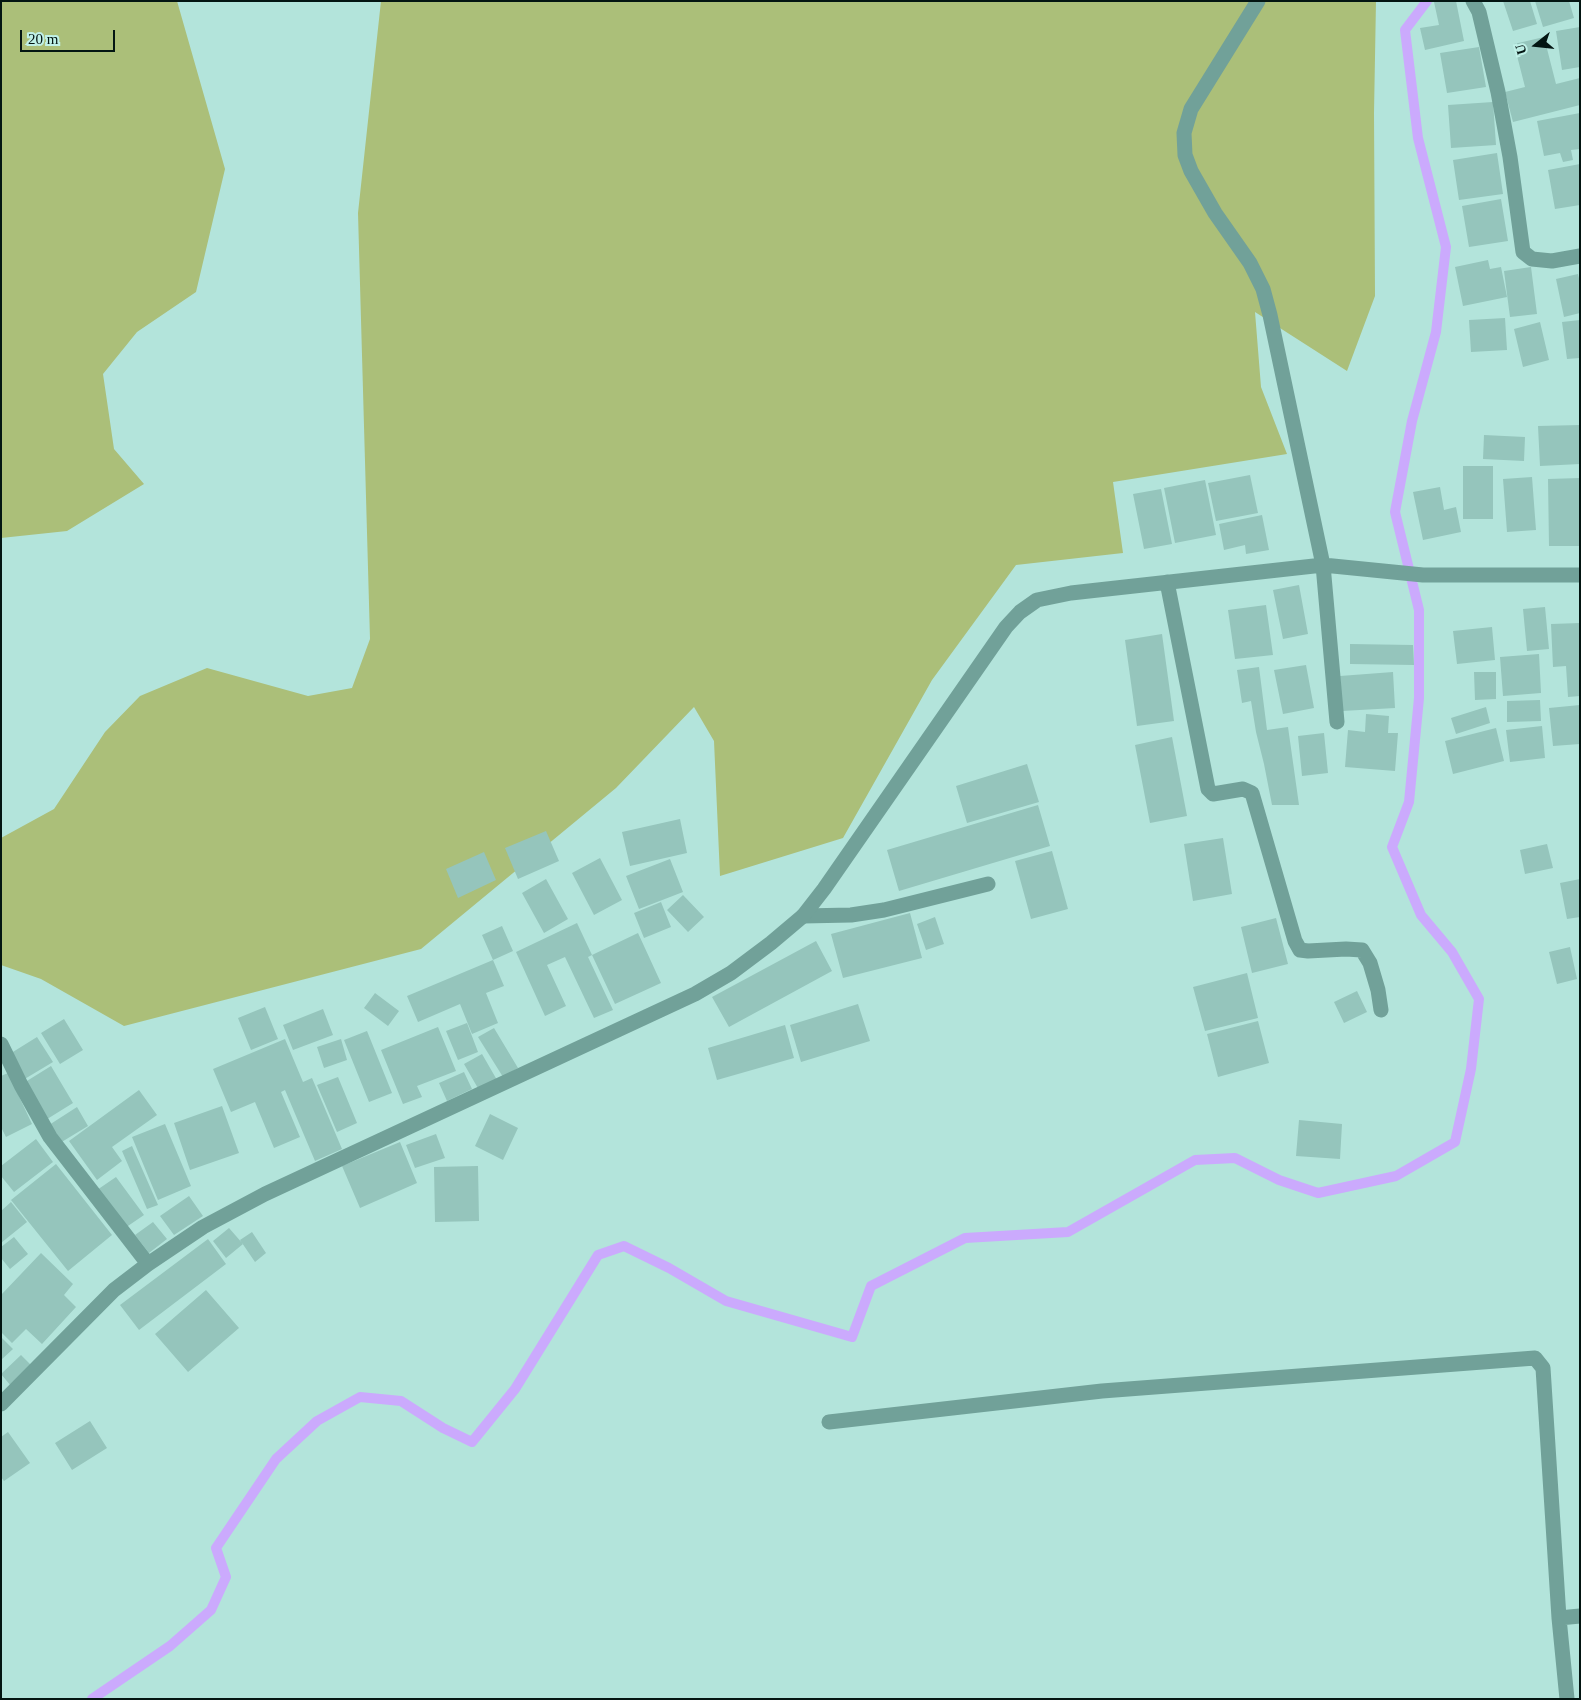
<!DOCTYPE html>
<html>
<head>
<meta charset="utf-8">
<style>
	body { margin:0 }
	#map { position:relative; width:1581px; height:1700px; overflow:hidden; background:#b3e4db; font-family:Georgia,serif }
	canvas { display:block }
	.frame { position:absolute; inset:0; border:2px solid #031512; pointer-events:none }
	.north { position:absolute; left:1511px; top:20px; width:50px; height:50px; -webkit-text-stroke:4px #c0f1e8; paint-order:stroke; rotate:254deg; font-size:14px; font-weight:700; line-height:20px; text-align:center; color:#031512 }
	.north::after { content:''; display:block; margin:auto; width:18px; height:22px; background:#031512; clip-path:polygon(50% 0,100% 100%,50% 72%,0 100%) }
	.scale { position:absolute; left:20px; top:30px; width:95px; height:22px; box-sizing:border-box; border:2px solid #031512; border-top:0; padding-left:6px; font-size:15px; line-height:18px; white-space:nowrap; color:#031512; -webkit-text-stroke:4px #c0f1e8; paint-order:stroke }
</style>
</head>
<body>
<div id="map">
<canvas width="1581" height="1700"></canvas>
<div class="frame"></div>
<div class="north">U</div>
<div class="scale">20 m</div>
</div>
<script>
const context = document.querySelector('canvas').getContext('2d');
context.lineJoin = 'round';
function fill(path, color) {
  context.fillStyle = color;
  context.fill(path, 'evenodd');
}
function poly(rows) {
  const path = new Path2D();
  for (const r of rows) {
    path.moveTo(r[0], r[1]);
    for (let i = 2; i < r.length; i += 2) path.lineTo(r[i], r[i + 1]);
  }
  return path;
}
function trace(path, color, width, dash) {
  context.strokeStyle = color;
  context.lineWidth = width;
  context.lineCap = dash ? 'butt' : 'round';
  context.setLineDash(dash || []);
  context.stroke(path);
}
fill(poly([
	[1,1,177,1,225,169,196,292,137,332,103,374,114,449,144,484,67,531,1,538],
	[381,1,1376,1,1374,113,1375,296,1347,371,1255,312,1261,387,1287,454,1113,482,1123,553,1016,565,932,680,843,838,720,876,714,741,694,707,616,788,421,949,124,1026,41,979,1,965,1,838,54,809,105,732,140,696,207,668,308,696,352,688,370,639,358,213]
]), '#abbf79');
trace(poly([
	[92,1699,170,1646,211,1610,226,1577,216,1548,276,1459,317,1421,360,1397,401,1401,443,1428,472,1442,515,1389,598,1255,624,1246,669,1268,726,1301,852,1337,871,1286,965,1238,1068,1232,1195,1160,1235,1158,1279,1180,1318,1193,1396,1176,1455,1142,1471,1069,1479,999,1452,952,1421,915,1392,847,1409,802,1419,698,1419,610,1395,512,1412,421,1436,332,1446,247,1418,138,1405,30,1427,1]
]), '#cbaafd', 10);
fill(poly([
	[1438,1,1456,1,1464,41,1425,50,1420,28,1439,25,1434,2],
	[1503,1,1530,1,1537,24,1513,31],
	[1535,1,1569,1,1574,18,1543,27],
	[1580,27,1580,67,1562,70,1556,31],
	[1544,37,1556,84,1580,78,1580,105,1513,122,1505,92,1525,87,1514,44],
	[1479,47,1486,87,1447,93,1440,53],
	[1493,102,1496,145,1451,148,1448,105],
	[1580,113,1580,149,1571,150,1573,160,1563,162,1560,153,1544,156,1537,121],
	[1497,153,1503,194,1459,200,1453,160],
	[1580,164,1580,205,1555,209,1548,170],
	[1501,199,1508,241,1469,247,1462,206],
	[1488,260,1490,269,1501,267,1507,297,1463,306,1455,267],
	[1531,267,1537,314,1510,317,1504,271],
	[1578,274,1580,283,1580,313,1564,317,1556,279],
	[1505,318,1507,350,1471,352,1469,320],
	[1580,320,1580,358,1567,359,1562,322],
	[1540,322,1549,360,1523,367,1514,329],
	[1580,425,1580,464,1540,466,1538,426],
	[1484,435,1525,437,1524,461,1483,459],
	[1463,466,1493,466,1493,519,1463,519],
	[1250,475,1258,513,1216,521,1208,483],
	[1532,477,1536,530,1507,532,1503,479],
	[1580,478,1580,546,1549,546,1548,479],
	[1205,480,1216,535,1175,543,1164,488],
	[1440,487,1444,510,1456,507,1461,532,1423,540,1413,492],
	[1161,489,1172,544,1144,549,1133,494],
	[1262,515,1269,550,1246,554,1245,545,1224,550,1219,524],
	[1299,585,1308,634,1283,639,1273,590],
	[1266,605,1273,655,1235,659,1228,610],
	[1545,607,1549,649,1527,651,1523,609],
	[1580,623,1580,696,1568,697,1566,666,1553,667,1551,624],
	[1492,627,1495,660,1457,664,1453,631],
	[1162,634,1174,721,1137,726,1125,640],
	[1350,644,1413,645,1414,665,1350,664],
	[1539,654,1541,693,1503,696,1500,657],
	[1306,665,1314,708,1283,714,1274,670],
	[1259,667,1267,730,1288,727,1299,805,1272,805,1264,764,1256,732,1251,701,1242,703,1237,670],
	[1393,672,1395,708,1342,711,1340,676],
	[1474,672,1496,672,1496,699,1475,700],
	[1540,700,1541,721,1507,722,1507,701],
	[1580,705,1580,744,1553,746,1549,708],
	[1486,707,1490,723,1456,734,1451,718],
	[1366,714,1389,716,1388,733,1398,733,1395,771,1345,767,1348,730,1365,732],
	[1542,726,1545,758,1510,762,1506,730],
	[1496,728,1504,761,1453,774,1445,741],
	[1324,733,1328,773,1302,776,1298,736],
	[1172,737,1187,816,1150,823,1135,745],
	[1027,764,1039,802,967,823,956,786],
	[1038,805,1050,846,899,891,887,850],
	[680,819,687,853,630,866,622,832],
	[546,831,559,861,518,879,505,848],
	[1223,838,1232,894,1193,901,1184,844],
	[1547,844,1553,868,1525,874,1520,850],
	[1052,851,1068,909,1031,919,1015,861],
	[484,852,496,880,458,898,446,869],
	[600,858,622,900,594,915,572,873],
	[670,859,683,892,639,909,626,876],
	[546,879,568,919,544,933,522,893],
	[1580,879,1580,917,1567,919,1560,883],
	[683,895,704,917,688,932,667,910],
	[661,902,671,927,644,938,634,913],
	[910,913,922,958,843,978,831,934],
	[935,917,944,944,926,950,917,924],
	[1276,918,1288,964,1252,973,1241,927],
	[577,923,592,955,588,957,613,1010,594,1018,565,957,547,965,566,1006,545,1016,516,952],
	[502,926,513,951,493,960,482,935],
	[638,933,661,983,615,1004,592,955],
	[816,941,832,971,729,1027,712,997],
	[1570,947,1577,979,1557,984,1549,952],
	[493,960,504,986,486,993,498,1023,472,1034,460,1004,418,1022,407,996],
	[1247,973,1258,1018,1205,1031,1193,987],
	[1357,991,1367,1012,1344,1023,1334,1002],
	[375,993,399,1011,388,1026,364,1008],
	[858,1004,870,1041,801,1062,790,1025],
	[265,1007,278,1039,251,1050,238,1018],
	[323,1009,333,1035,293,1050,283,1025],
	[64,1019,83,1050,60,1064,41,1033],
	[1258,1021,1269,1063,1218,1077,1207,1034],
	[467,1023,478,1052,458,1060,446,1031],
	[785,1025,794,1058,717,1080,708,1048],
	[438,1027,456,1071,417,1086,422,1097,403,1104,381,1050],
	[494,1028,518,1068,503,1077,478,1037],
	[367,1031,392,1093,369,1102,344,1040],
	[37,1037,53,1062,23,1080,8,1055],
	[285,1039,303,1082,312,1078,342,1149,315,1161,285,1090,281,1092,300,1137,274,1148,255,1102,231,1112,213,1069],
	[341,1039,347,1060,324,1068,317,1047],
	[482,1054,497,1080,479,1090,464,1064],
	[51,1066,73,1103,44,1121,22,1084],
	[464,1072,472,1089,447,1101,439,1083],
	[8,1073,32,1124,6,1137,1,1127,1,1076],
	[338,1077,357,1123,337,1132,317,1085],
	[139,1090,157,1115,112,1147,122,1161,97,1180,69,1141],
	[222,1106,239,1153,190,1170,174,1123],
	[77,1107,88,1126,60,1143,49,1125],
	[490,1114,518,1128,503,1160,475,1146],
	[1299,1120,1342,1124,1340,1159,1296,1156],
	[165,1124,191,1186,158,1200,132,1137],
	[436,1134,445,1158,415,1168,406,1145],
	[36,1139,53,1162,14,1192,1,1176,1,1166],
	[400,1142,417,1183,360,1208,342,1166],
	[132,1146,158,1205,147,1209,122,1151],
	[56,1164,112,1235,68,1271,11,1200],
	[478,1166,479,1221,435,1222,434,1167],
	[116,1177,144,1215,125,1228,97,1190],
	[189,1196,203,1216,174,1235,160,1216],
	[11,1202,27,1222,1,1243,1,1211],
	[153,1222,167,1239,149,1253,135,1235],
	[229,1228,243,1244,226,1258,213,1241],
	[252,1232,266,1253,255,1262,240,1240],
	[14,1237,28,1254,10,1269,1,1258,1,1247],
	[208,1239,226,1264,139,1330,120,1305],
	[41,1253,73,1284,64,1295,76,1307,42,1344,26,1329,12,1343,1,1332,1,1295],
	[206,1290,239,1328,188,1372,155,1334],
	[1,1337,13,1349,1,1360],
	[21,1355,32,1366,11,1386,1,1374],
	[90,1421,107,1448,72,1470,55,1443],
	[8,1432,30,1463,4,1481,1,1477,1,1437]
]), '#95c5bc');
trace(poly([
	[803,916,851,915,884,910,988,884],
	[829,1422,1102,1391,1535,1358,1543,1368,1559,1618],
	[1567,1699,1559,1618,1580,1616]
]), '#71a199', 15);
trace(poly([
	[1258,1,1191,109,1184,133,1185,155,1191,171,1215,213,1250,263,1263,289,1270,315,1323,565,1337,722],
	[1473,1,1479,12,1498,92,1510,157,1523,252,1532,259,1552,261,1580,256],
	[1167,582,1208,789,1213,794,1243,789,1252,793,1295,941,1300,950,1308,951,1346,949,1362,950,1370,963,1378,990,1381,1010],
	[1,1044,21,1085,50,1137,148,1264],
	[1,1404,114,1290,148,1264,203,1227,265,1194,695,994,731,973,771,943,803,916,824,889,1006,627,1020,612,1037,600,1071,593,1323,565,1423,575,1580,575]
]), '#71a199', 15);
</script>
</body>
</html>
